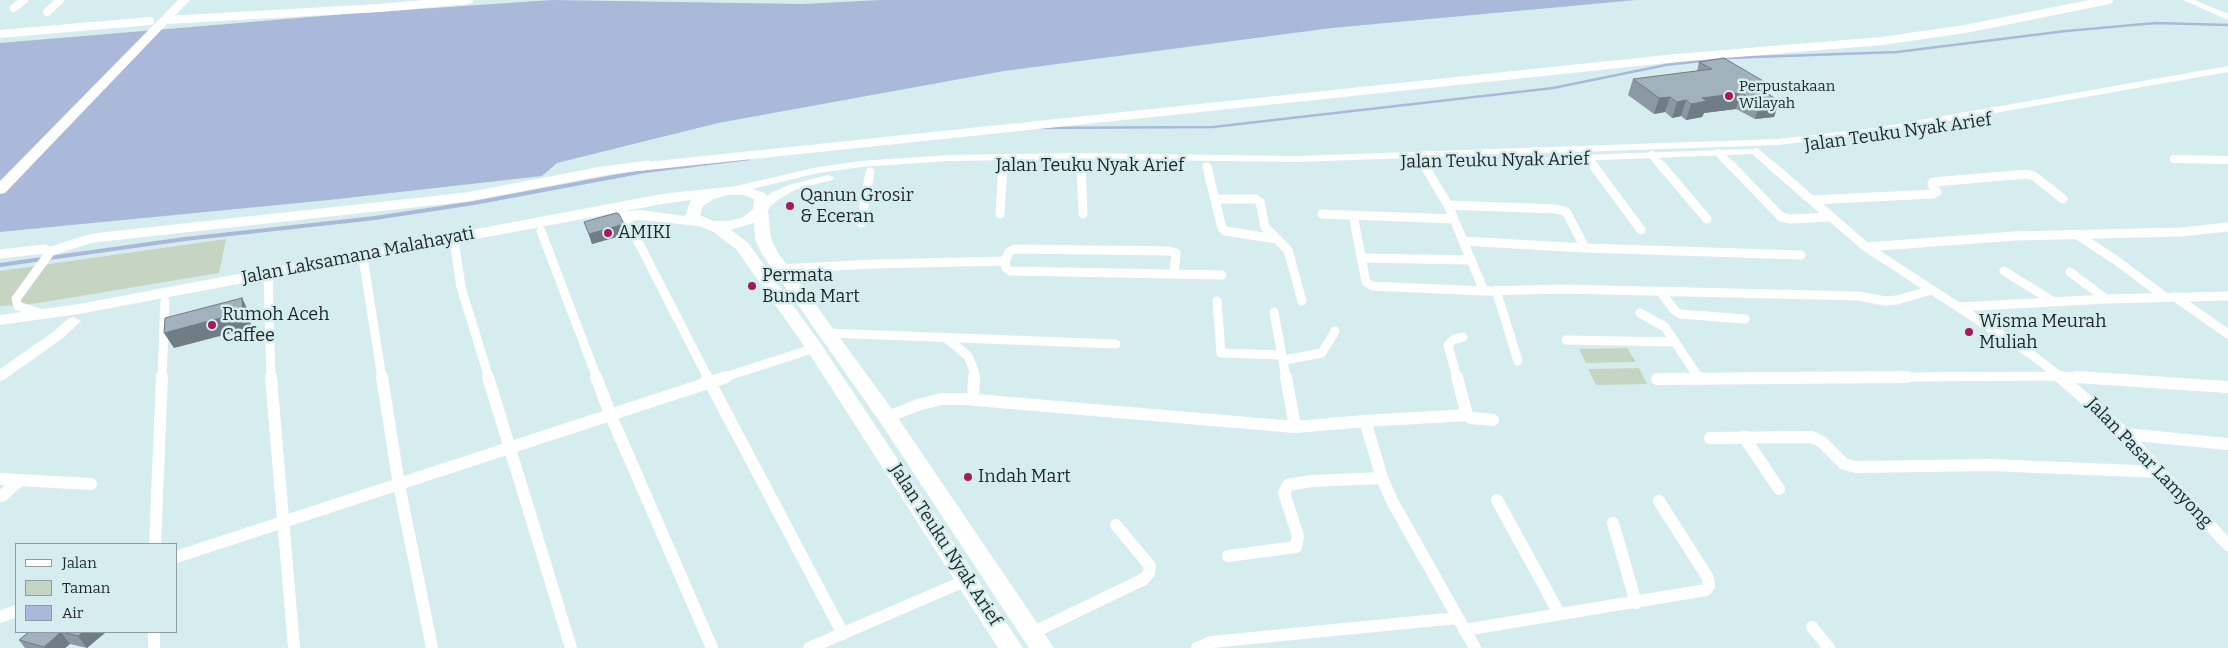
<!DOCTYPE html>
<html>
<head>
<meta charset="utf-8">
<style>
	body { margin:0 }
	#map { position:relative; width:2228px; height:648px; overflow:hidden; background:#d6edef; font-family:Bitter,serif }
	canvas { display:block }
	.legend { position:absolute; left:15px; top:543px; width:162px; height:90px; box-sizing:border-box; background:#d6edef; border:1px solid #8c9e9f; margin:0; padding:6px 9px; list-style:none; font-size:15px; color:#1e2728 }
	.legend li { display:flex; align-items:center; gap:10px; height:25px }
	.legend b { width:25px; border:1px solid #8c9e9f }
</style>
</head>
<body>
<div id="map">
<canvas width="2228" height="648"></canvas>
<ul class="legend">
<li><b style="height:6px;background:#fff"></b>Jalan</li>
<li><b style="height:14px;background:#c5d5c2"></b>Taman</li>
<li><b style="height:14px;background:#aab9da"></b>Air</li>
</ul>
</div>
<script>
const context = document.querySelector('canvas').getContext('2d');
context.lineJoin = 'round';
function fill(path, color) {
  context.fillStyle = color;
  context.fill(path, 'evenodd');
}
function poly(rows) {
  const path = new Path2D();
  for (const r of rows) {
    path.moveTo(r[0], r[1]);
    for (let i = 2; i < r.length; i += 2) path.lineTo(r[i], r[i + 1]);
  }
  return path;
}
function trace(path, color, width, dash) {
  context.strokeStyle = color;
  context.lineWidth = width;
  context.lineCap = dash ? 'butt' : 'round';
  context.setLineDash(dash || []);
  context.stroke(path);
}
function drawText(font, color, halo, rows, align = 'center') {
  context.font = font + ' Bitter,serif';
  context.lineWidth = 5;
  context.setLineDash([]);
  context.textBaseline = 'middle';
  context.strokeStyle = halo;
  context.fillStyle = color;
  for (const [text, x, y, turn = 0] of rows) {
    context.save();
    context.translate(x, y);
    context.rotate((+turn || 0) * Math.PI / 180);
    context.textAlign = isNaN(turn) ? turn : align;
    if (halo) context.strokeText(text, 0, 0);
    context.fillText(text, 0, 0);
    context.restore();
  }
}
fill(poly([
	[226,239,219,273,32,304,0,306,0,271],
	[1627,348,1636,362,1586,363,1579,349],
	[1639,368,1647,384,1596,385,1588,369]
]), '#c5d5c2');
fill(poly([
	[552,0,803,4,880,0,1636,0,1332,28,1004,71,718,123,557,163,542,176,329,200,0,232,0,43,346,14]
]), '#aab9da');
trace(poly([
	[1037,128,1213,127,1553,88,1666,65,1728,58,1897,52,2066,31,2156,23,2228,25],
	[683,167,749,159]
]), '#aab9da', 2.5);
trace(poly([
	[49,258,185,239,375,218,474,203,645,171,694,165],
	[0,265,42,259]
]), '#aab9da', 4);
trace(poly([
	[14,8,24,0],
	[47,12,60,0],
	[166,20,379,8,469,0],
	[0,34,150,21],
	[1756,152,1773,167],
	[1719,153,1732,167],
	[1652,155,1662,167],
	[1588,158,1594,167],
	[2174,159,2228,160],
	[1422,162,1425,167],
	[1081,164,1081,167],
	[638,167,1676,58,1882,41,1965,29,2109,0]
]), '#fff', 8);
trace(poly([
	[1081,165,1083,214],
	[1424,165,1448,205,1484,291],
	[1593,165,1641,230],
	[1661,165,1707,219],
	[1731,165,1781,217,1790,219,1830,217],
	[1771,165,1866,247,2032,355,2062,378],
	[1207,167,1222,228,1225,231,1277,239],
	[1215,199,1256,199,1260,202,1265,227,1288,250,1302,301],
	[1811,200,1933,194,1937,192,1932,184,1933,182,2027,174,2034,176,2063,199],
	[1448,205,1556,209,1564,211,1567,213,1585,248],
	[1000,214,1003,165],
	[1322,214,1454,219],
	[1353,215,1366,282,1372,286,1484,291,1563,289,1859,296,1885,301,1897,300,1932,290],
	[625,216,708,378],
	[861,223,870,172],
	[541,231,597,378],
	[2079,236,2117,261,2165,297],
	[1463,241,1585,248,1801,255],
	[455,247,461,287,489,378],
	[1866,247,2015,236,2181,232,2228,227],
	[51,251,93,238,467,197,603,171,648,165],
	[0,254,44,249,51,251,16,299,18,306,42,314],
	[1361,258,1471,260],
	[1005,261,1009,252,1014,249,1170,251,1176,253,1174,273],
	[364,264,382,378],
	[781,269,873,264,1005,261,1006,268,1010,271,1222,275],
	[2004,271,2054,302],
	[2070,272,2106,299],
	[268,273,271,378],
	[1496,290,1518,361],
	[1661,292,1675,311,1680,314,1745,319],
	[2175,297,2228,334],
	[1217,301,1221,353,1282,355],
	[1959,307,2106,299,2228,296],
	[1274,312,1286,378],
	[1640,313,1665,327,1699,378],
	[828,333,1116,344],
	[947,339,968,356,974,371,974,378],
	[1566,340,1675,342],
	[1284,360,1322,353,1335,331],
	[162,378,165,301],
	[722,378,815,348],
	[1457,378,1448,345,1454,339,1463,337],
	[1739,378,2059,376,2096,378]
]), '#fff', 9);
trace(poly([
	[271,377,294,648],
	[382,377,399,485,432,648],
	[488,377,571,648],
	[596,377,611,416,712,648],
	[707,377,843,634],
	[1286,377,1295,427],
	[1698,377,1699,379],
	[2060,377,2125,434,2228,545],
	[2076,377,2228,387],
	[1657,379,1907,377],
	[973,399,974,377],
	[1467,415,1471,418,1493,420],
	[887,417,921,404,942,399,964,399,1295,427,1365,421,1382,478,1392,501,1475,648],
	[1365,421,1467,415,1457,377],
	[2125,434,2228,444],
	[1744,437,1779,489],
	[1710,438,1812,437,1822,442,1844,464,1856,467,1990,465,2160,472],
	[0,479,91,484],
	[2,496,20,480],
	[1497,500,1559,613],
	[1613,523,1636,603],
	[155,544,162,377],
	[1228,556,1296,547,1298,536,1284,493,1288,485,1311,481,1382,478],
	[176,557,726,377],
	[0,617,16,611],
	[1812,627,1829,648],
	[1464,630,1706,590,1709,586,1708,578,1659,501],
	[154,632,154,648],
	[1032,633,1144,579,1149,573,1150,566,1116,525],
	[809,648,967,580],
	[1197,648,1211,642,1457,618]
]), '#fff', 12);
fill(poly([
	[2183,0,2195,0,2228,14,2228,20,2183,0],
	[2228,66,2228,72,1875,134,1777,145,1296,162,1077,159,949,161,861,167,818,173,727,195,721,191,723,189,818,167,861,161,949,155,1077,153,1296,156,1777,139,1875,128,2228,66],
	[1749,149,1753,150,1755,152,1753,154,1551,162,1545,159,1551,156,1749,149],
	[828,175,834,178,832,180,797,189,779,199,767,209,763,210,757,206,771,193,789,185,828,175],
	[74,317,81,321,63,338,5,379,0,381,0,369,53,332,69,318,74,317]
]), '#fff');
fill(poly([
	[178,0,190,0,5,193,0,194,0,181,178,0],
	[727,187,746,187,765,193,771,201,768,211,771,239,778,253,894,412,1054,648,1029,648,880,422,762,254,755,239,754,223,731,230,748,243,821,344,1023,648,998,648,807,350,736,249,712,231,699,226,641,220,620,222,615,220,612,217,615,214,620,212,641,210,685,216,691,200,662,204,79,314,0,325,0,315,79,304,662,194,727,187],
	[728,195,744,195,754,199,753,209,742,218,727,221,713,221,700,215,703,206,714,199,728,195]
]), '#fff');
fill(poly([
	[1699,62,1767,93,1779,101,1774,117,1755,119,1736,109,1704,113,1702,117,1686,120,1681,116,1672,118,1665,112,1654,114,1628,95,1633,79,1697,71],
	[584,222,627,234,592,244],
	[28,632,106,632,87,648,70,644,65,648,25,648,19,640]
]), '#8a99a3');
fill(poly([
	[1770,85,1765,101,1760,89],
	[1741,93,1736,109,1704,113,1702,117,1686,120,1691,104,1702,98],
	[1670,97,1665,112,1654,114,1659,98],
	[1686,100,1681,116,1672,118,1677,102],
	[1779,101,1774,117,1755,119,1760,103],
	[624,224,627,234,592,244,589,234],
	[242,298,250,314,251,328,174,348,164,333],
	[61,632,70,644,65,648,45,648,44,647],
	[84,632,106,632,87,648,78,636]
]), '#717d84');
const building = poly([
	[1724,58,1770,85,1760,89,1779,101,1760,103,1741,93,1702,98,1707,101,1691,104,1686,100,1677,102,1670,97,1659,98,1633,79,1712,69,1699,62,1724,58],
	[616,213,619,214,624,224,589,234,584,222,616,213],
	[242,298,243,312,164,333,165,318,242,298],
	[29,632,84,632,78,636,61,632,44,647,19,640,29,632]
]);
fill(building, '#a1b2bd');
trace(building, '#717d84', 1);
for (const [x, y, r, color] of [
	[1729,96,5,"#a7195a"],
	[790,206,5,"#a7195a"],
	[608,233,5,"#a7195a"],
	[752,286,5,"#a7195a"],
	[212,325,5,"#a7195a"],
	[1969,332,5,"#a7195a"],
	[968,477,5,"#a7195a"]
]) {
  const dot = new Path2D();
  dot.arc(x, y, r, 0, 2 * Math.PI);
  context.fillStyle = color;
  context.fill(dot);
  trace(dot, '#d6edef', 2);
}
drawText('15px', '#1e2728', '#d6edef', [
	["Perpustakaan",1739,87],
	["Wilayah",1739,104]
], 'left');
drawText('18px', '#1e2728', '#d6edef', [
	["Jalan Teuku Nyak Arief",1898,133,-8],
	["Jalan Teuku Nyak Arief",1495,161,-1],
	["Jalan Teuku Nyak Arief",1090,166],
	["Jalan Laksamana Malahayati",358,256,-11],
	["Jalan Pasar Lamyong",2149,463,46],
	["Jalan Teuku Nyak Arief",945,545,57]
]);
drawText('18px', '#1e2728', '#d6edef', [
	["Qanun Grosir",800,196],
	["& Eceran",800,217],
	["AMIKI",618,233],
	["Permata",762,276],
	["Bunda Mart",762,297],
	["Rumoh Aceh",222,315],
	["Caffee",222,336],
	["Wisma Meurah",1979,322],
	["Muliah",1979,343],
	["Indah Mart",978,477]
], 'left');
</script>
</body>
</html>
